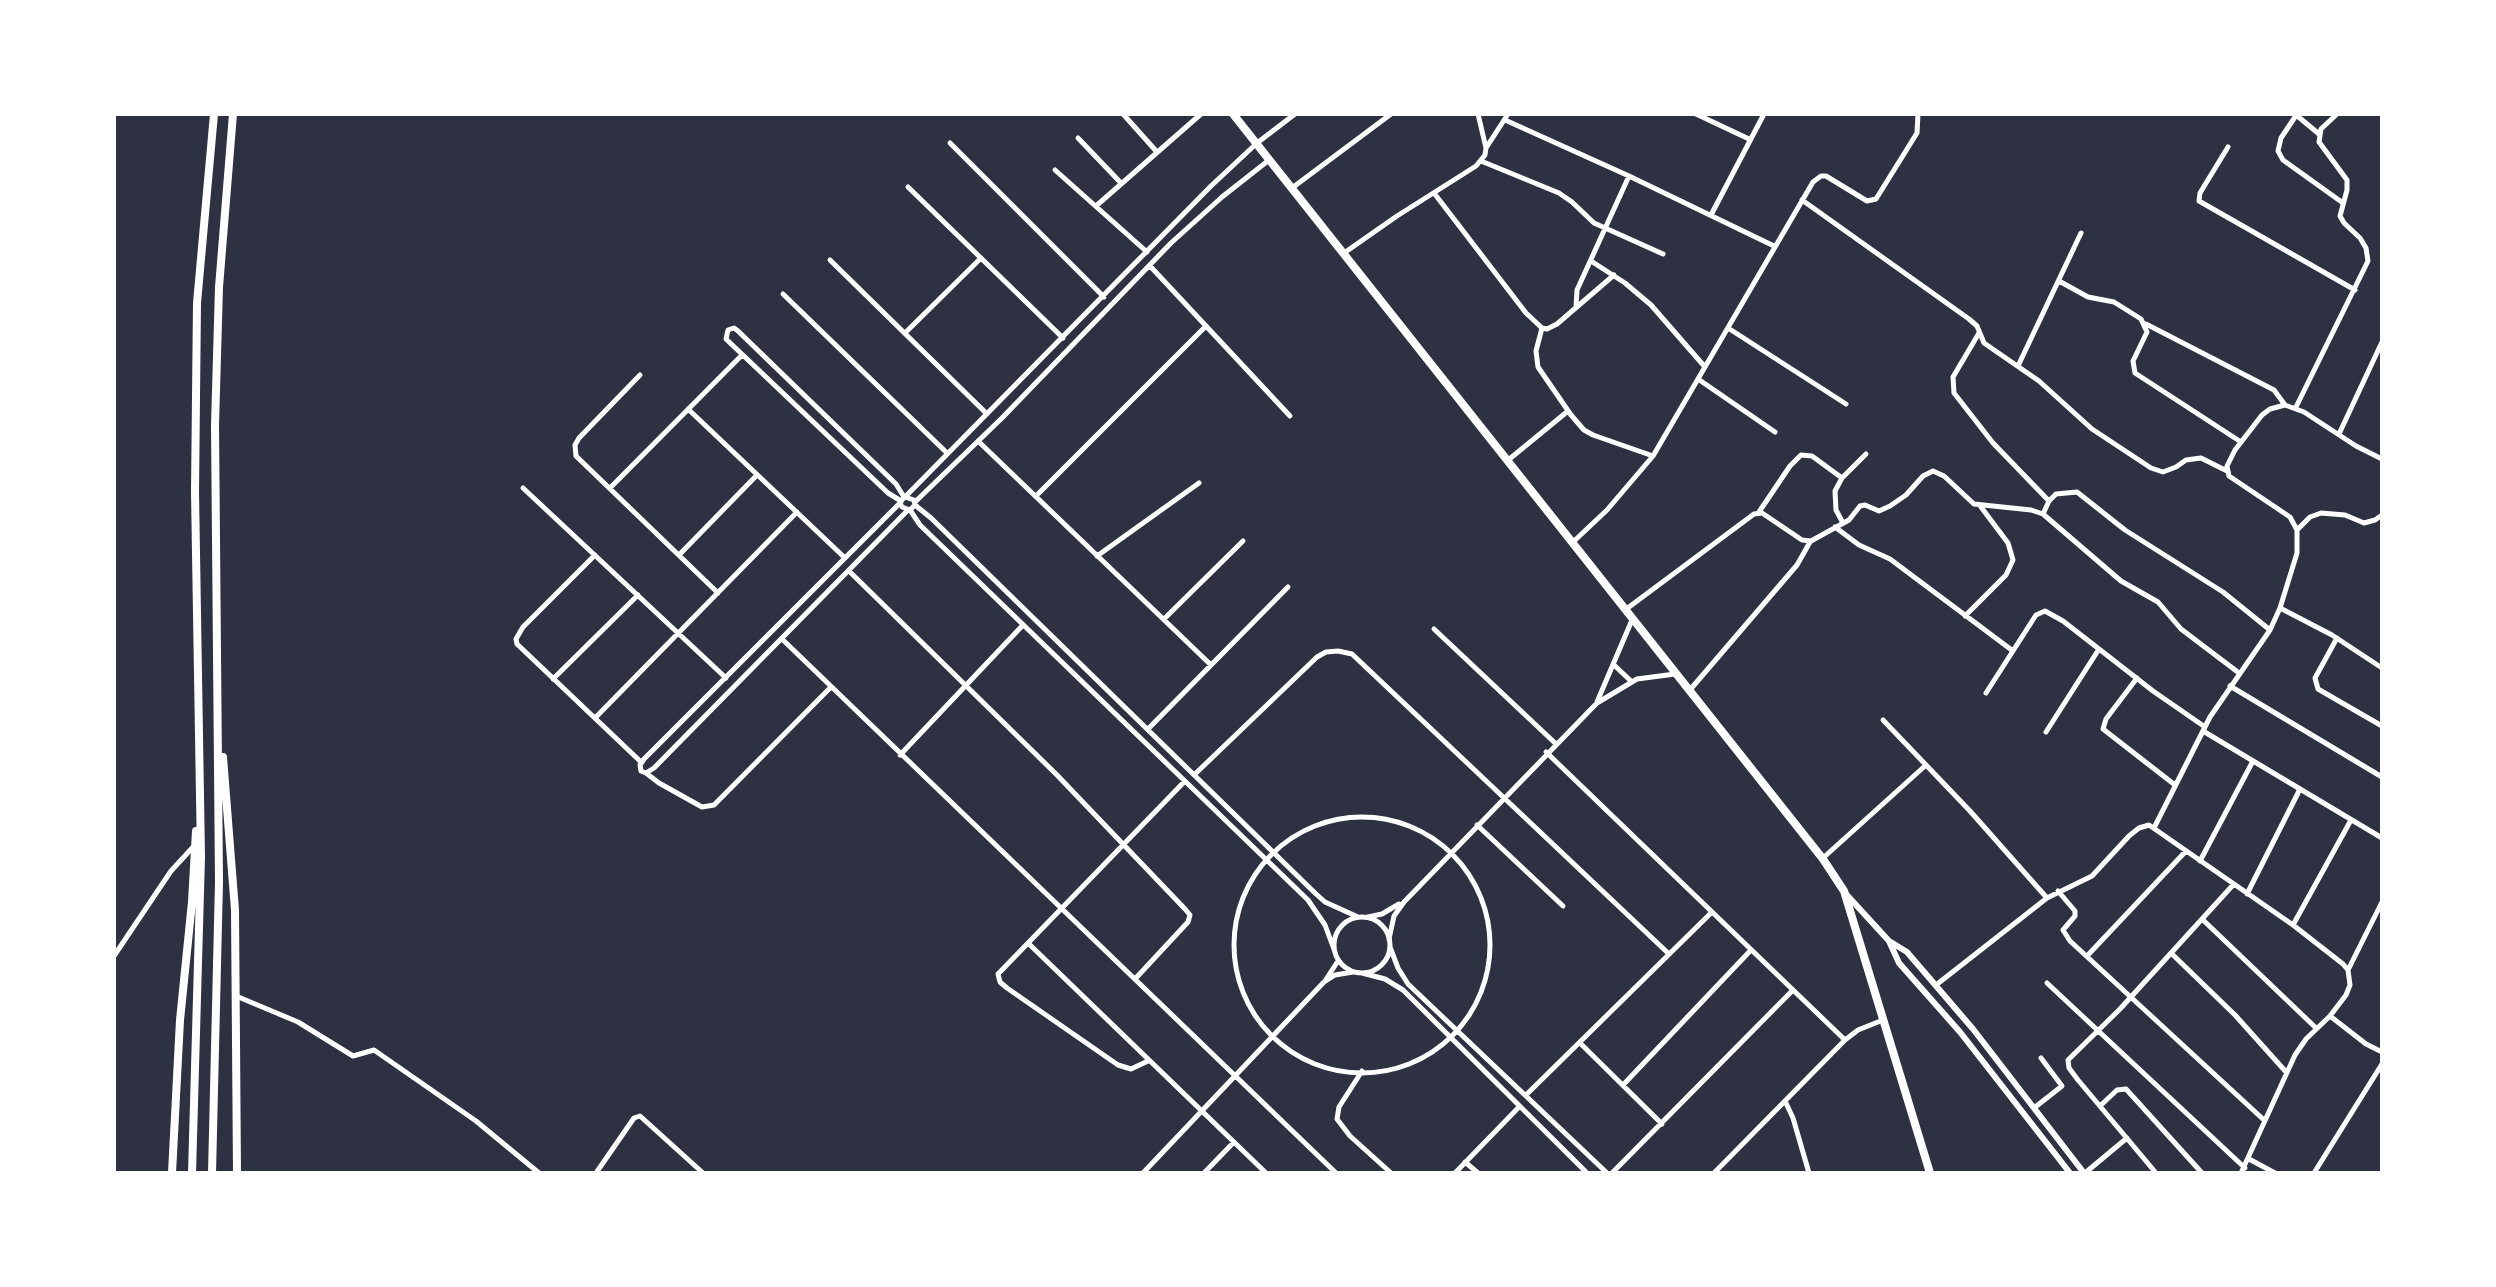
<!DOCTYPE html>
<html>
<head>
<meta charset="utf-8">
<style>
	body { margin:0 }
	#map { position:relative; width:2496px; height:1287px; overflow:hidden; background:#2d3142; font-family:Barlow,sans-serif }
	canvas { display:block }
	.frame { position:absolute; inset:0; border:116px solid #fff; pointer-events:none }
</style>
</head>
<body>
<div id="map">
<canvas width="2496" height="1287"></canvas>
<div class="frame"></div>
</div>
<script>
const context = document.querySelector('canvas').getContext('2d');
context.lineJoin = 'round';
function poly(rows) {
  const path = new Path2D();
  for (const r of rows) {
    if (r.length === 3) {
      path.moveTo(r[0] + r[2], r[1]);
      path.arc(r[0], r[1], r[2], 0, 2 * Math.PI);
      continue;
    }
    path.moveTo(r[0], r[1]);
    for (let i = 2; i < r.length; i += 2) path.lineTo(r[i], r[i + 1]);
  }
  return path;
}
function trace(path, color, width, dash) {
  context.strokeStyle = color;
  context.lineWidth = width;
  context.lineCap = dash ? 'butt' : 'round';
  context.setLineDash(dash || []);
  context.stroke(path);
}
trace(poly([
	[1123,114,1157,152],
	[1696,114,1749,139],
	[2295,114,2319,134],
	[2297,114,2281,138,2278,151,2283,160,2343,203],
	[1505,120,1629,176,1774,246],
	[1078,138,1121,183],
	[950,143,1104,297],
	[2228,147,2200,193,2199,201,2355,290],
	[1486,148,1508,114],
	[1481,161,1559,193,1572,202,1594,223,1663,254],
	[1055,170,1147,252],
	[908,187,1063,338],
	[1292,188,1391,114],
	[1434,193,1526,313,1542,328,1547,329,1557,324,1614,275],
	[1802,200,1969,319,1977,326,1984,343,2039,381,2092,429,2151,468,2163,472,2176,467,2186,460,2201,458,2227,471],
	[1096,206,1201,114],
	[1711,215,1764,114],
	[1344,253,1397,216,1476,166,1485,155,1486,148,1478,114],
	[830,260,987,414],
	[1591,261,1625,283,1651,305,1705,367],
	[1150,266,1290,416],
	[2059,281,2088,297,2114,302,2141,319,2147,332,2133,361,2135,373,2241,442],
	[783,294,947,453],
	[1576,307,1577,290,1629,176],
	[2146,324,2274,390,2285,405],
	[1542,328,1536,351,1538,367,1571,415,1584,430,1593,435,1653,456],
	[1728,328,1846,404],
	[905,333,980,259],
	[1979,333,1953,377,1954,393,1993,443,2049,501],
	[2018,366,2081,233],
	[640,375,579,438,575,445,576,456,718,593],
	[1698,379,1775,432],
	[2296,407,2368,261,2366,248,2360,238,2344,223,2340,216,2347,190,2347,180,2319,142,2321,129,2337,114],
	[688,409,845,558],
	[2339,434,2382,342],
	[978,441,1211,665],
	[1507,461,1568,411],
	[523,488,726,678],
	[610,488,742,355],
	[906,496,1211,186,1257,143,1295,114],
	[1036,496,1206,326],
	[901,501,888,493,726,339,728,330,734,328,738,331,896,484,904,497,900,503,902,507,910,510,915,505,914,500,905,497],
	[915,502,1002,418,1171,243,1222,197,1269,160],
	[900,503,644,759,640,765,641,771,646,773,654,768,908,510],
	[915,505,931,518,1316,894,1325,902,1358,917],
	[910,510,920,525,1308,900,1325,925,1335,952],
	[1759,512,1790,466,1801,455,1812,456,1842,478],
	[2043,514,2049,501,2056,494,2077,492,2125,530,2223,592,2270,630],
	[1843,523,1836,510,1835,491,1842,478,1866,454],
	[1835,527,1859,545,1890,559,2013,651],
	[2297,530,2310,517,2321,513,2345,515,2364,523,2375,520,2382,515],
	[1572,543,1607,510,1653,456,1813,182,1821,176,1826,176,1867,201,1876,199,1917,133,1918,114],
	[595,555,523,627,516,639,517,644,641,762],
	[679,555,757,475],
	[1097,556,1199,483],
	[849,571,1056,774,1185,909,1190,915,1188,922,1135,979],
	[2280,608,2332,635,2382,668],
	[1625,610,1754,514,1762,513,1802,540,1811,541,1849,520,1860,506,1865,505,1879,511,1890,506,1906,495,1923,476,1933,471,1944,476,1974,504,2031,510,2043,514,2121,581,2158,602,2181,629,2239,673],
	[1965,616,2006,575,2013,560,2008,543,1981,507],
	[1164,619,1243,541],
	[1434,629,1555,743],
	[2337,638,2315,678,2318,689,2382,726],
	[783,640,1336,1173],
	[1614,665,1632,682],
	[2137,678,2106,719,2103,729,2175,785],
	[553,679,638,595],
	[2230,686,2382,777],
	[1689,691,1797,565,1810,542],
	[1986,693,2036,615,2045,611,2063,621,2153,691,2205,727],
	[1597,702,1632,620],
	[595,718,797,512],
	[1883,720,1970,811,2047,898],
	[1148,729,1288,587],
	[2203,731,2382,838],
	[2046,732,2099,649],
	[1546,752,1845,1040],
	[900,755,1023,625],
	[646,773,659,783,702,807,714,805,831,687],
	[1194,775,1317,657,1326,652,1338,651,1352,654,1669,954],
	[1362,945,128],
	[1477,825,1563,906],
	[2154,828,2210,717,2270,630,2280,608,2297,553,2297,530,2290,517,2229,476,2227,466,2235,450,2262,415,2270,409,2285,405,2304,412,2356,446,2382,459],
	[1823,858,1926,765],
	[2200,861,2253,761],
	[2058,891,2075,911,2075,916,2063,930,2070,941,2264,1120],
	[2247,894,2300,789],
	[1368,917,1382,914,1399,904],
	[1362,945,28],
	[2202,919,2316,1028],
	[2293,925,2351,820],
	[1389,939,1394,916,1404,902,1597,703,1637,679,1675,674],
	[1028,943,1266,1173],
	[1390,947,1398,968,1408,984,1607,1173],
	[2171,953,2235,1015,2287,1073],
	[114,956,171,871,194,846],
	[2087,956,2186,851],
	[2348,970,2382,902],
	[1362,973,1385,979,1403,990,1587,1173],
	[1325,981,1338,961],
	[2047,983,2245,1168],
	[1936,985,2047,898,2092,876,2129,836,2139,828,2149,825,2293,925,2343,964,2348,970,2350,985,2346,995,2330,1016],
	[236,996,298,1022,353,1056,374,1050,476,1121,539,1173],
	[1580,1043,1662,1124],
	[1148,1061,1131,1069,1118,1065,1007,988,1000,982,998,974,1184,782],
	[1362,1071,1339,1107,1337,1119,1350,1136,1391,1173],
	[1623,1085,1751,950],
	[1526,1095,1712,912],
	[1785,1101,1793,1118,1809,1173],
	[2100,1106,2117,1090,2126,1089,2202,1173],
	[2034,1108,2062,1086,2041,1058],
	[2249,1159,2275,1173],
	[1465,1162,1478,1173],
	[596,1173,634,1118,640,1116,703,1173],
	[1143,1173,1324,982,1335,975,1353,972],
	[1204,1173,1234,1142],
	[1455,1173,1519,1107],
	[1612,1173,1793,990],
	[1714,1173,1845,1040,1858,1030,1883,1020],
	[2085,1173,2127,1138],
	[2156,1173,2078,1080,2069,1068,2068,1060,2120,1009,2233,885],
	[2241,1173,2295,1055,2306,1039,2330,1016,2366,1044,2382,1052],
	[2314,1173,2382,1064]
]), '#fff', 5);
trace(poly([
	[1846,894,1889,941,1899,963,1960,1032,2070,1173],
	[1889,941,1907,952,1973,1029,2084,1173]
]), '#fff', 6);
trace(poly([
	[1233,114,1823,859,1844,891,1930,1173]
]), '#fff', 8);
trace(poly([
	[223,757,235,910,237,1173],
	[172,1173,180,1020,192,902,196,831],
	[192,1173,201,857,195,492,197,303,214,114],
	[212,1173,219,882,215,425,219,287,233,114]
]), '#fff', 8);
</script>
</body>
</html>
